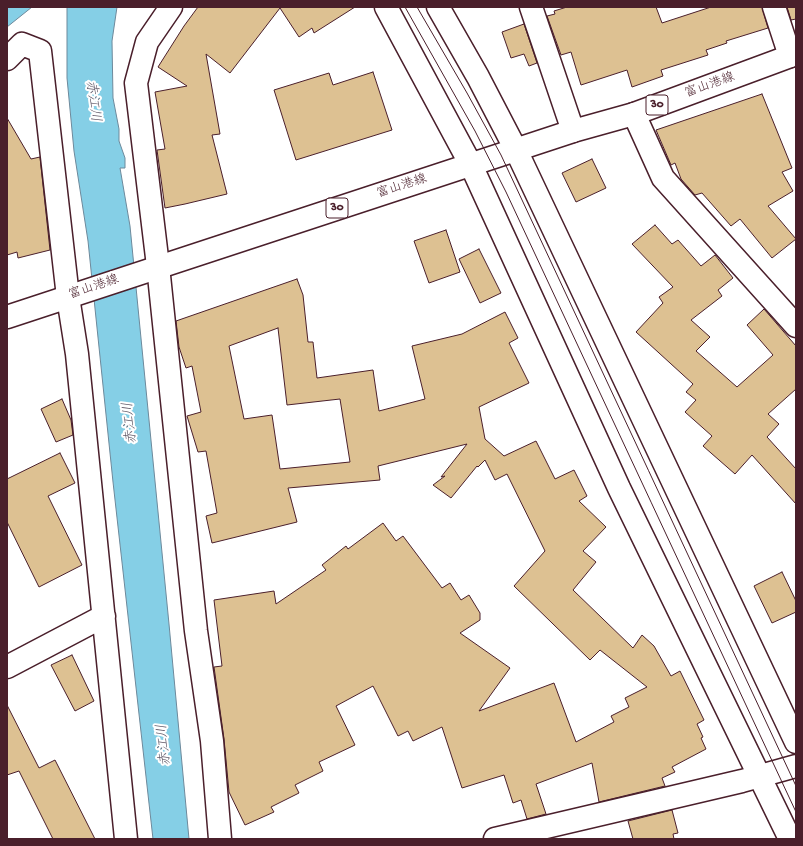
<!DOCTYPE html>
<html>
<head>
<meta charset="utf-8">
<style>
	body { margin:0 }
	#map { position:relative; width:803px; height:846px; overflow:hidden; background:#fff; font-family:"Gochi Hand",sans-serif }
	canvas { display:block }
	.frame { position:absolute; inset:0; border:8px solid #4a1f2b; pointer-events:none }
</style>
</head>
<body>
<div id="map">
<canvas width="803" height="846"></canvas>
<div class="frame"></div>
</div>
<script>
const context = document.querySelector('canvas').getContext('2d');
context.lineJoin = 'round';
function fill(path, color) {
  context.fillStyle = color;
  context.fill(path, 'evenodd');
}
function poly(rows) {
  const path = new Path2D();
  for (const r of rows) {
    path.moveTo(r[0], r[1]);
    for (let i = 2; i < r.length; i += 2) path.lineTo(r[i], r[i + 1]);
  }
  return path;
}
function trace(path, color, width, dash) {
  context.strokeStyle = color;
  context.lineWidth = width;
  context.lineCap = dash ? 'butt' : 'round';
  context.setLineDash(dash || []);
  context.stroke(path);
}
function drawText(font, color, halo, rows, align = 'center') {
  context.font = font + ' "Gochi Hand","Klee One",sans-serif';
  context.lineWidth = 4;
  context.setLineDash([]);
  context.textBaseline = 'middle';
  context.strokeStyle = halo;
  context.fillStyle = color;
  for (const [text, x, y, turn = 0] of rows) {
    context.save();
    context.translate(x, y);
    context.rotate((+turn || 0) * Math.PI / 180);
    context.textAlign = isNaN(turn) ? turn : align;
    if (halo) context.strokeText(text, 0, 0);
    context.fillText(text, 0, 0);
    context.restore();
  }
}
const water = poly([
	[7,7,32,7,7,27,7,7],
	[67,7,117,7,112,41,113,98,119,129,119,141,125,158,125,168,120,168,130,226,169,624,189,839,153,839,113,482,88,241,74,151,67,78,67,7]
]);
fill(water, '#85cfe6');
trace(water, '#6d899b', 1);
const building = poly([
	[198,7,355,7,314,33,312,28,299,37,280,8,230,73,206,54,220,134,212,135,227,194,185,204,165,208,157,150,165,149,155,92,187,86,158,67,184,26,198,7],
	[567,7,656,7,662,23,711,7,762,7,768,28,726,41,727,43,706,50,708,55,661,70,663,76,632,87,627,70,581,85,571,52,561,55,547,16,555,14,554,11,567,7],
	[787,7,796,7,796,19,791,20,787,7],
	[524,24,537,63,529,66,524,54,511,58,502,32,524,24],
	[373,72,392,130,296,160,274,90,329,73,333,85,373,72],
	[762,94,792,168,782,172,793,191,768,206,796,239,772,258,740,219,731,226,702,193,695,195,681,179,675,163,671,165,656,130,762,94],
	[7,118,31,159,40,157,50,250,18,258,17,252,7,255,7,118],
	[592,159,606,188,576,202,562,173,592,159],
	[655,225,672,244,678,240,701,266,715,255,733,278,718,290,722,296,691,320,710,337,696,351,737,387,773,355,747,325,764,309,796,346,796,389,768,414,779,424,767,437,796,469,796,504,752,455,735,474,703,446,712,436,685,412,696,400,686,392,693,384,636,332,663,303,659,297,673,287,632,244,655,225],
	[446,230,460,272,429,283,414,241,446,230],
	[479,249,501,293,480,303,459,259,479,249],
	[297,279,303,295,308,342,313,342,317,378,373,370,379,411,425,399,412,346,462,334,505,312,518,338,509,343,529,383,479,407,485,439,504,456,536,441,555,479,574,470,587,496,579,501,606,527,583,551,596,562,573,590,633,648,642,635,654,646,671,676,680,671,704,720,697,724,703,737,701,738,706,749,672,767,675,772,662,778,665,786,599,802,592,763,536,784,546,814,527,819,521,800,513,803,504,775,462,788,442,727,413,741,408,731,398,736,373,686,336,706,355,745,319,762,323,771,295,785,299,793,271,807,274,812,245,825,229,792,224,739,214,667,222,666,214,600,274,591,276,604,326,570,322,565,346,546,348,549,383,523,396,541,403,536,442,588,450,583,461,600,469,595,480,613,480,620,460,633,510,668,479,711,554,683,576,742,614,722,611,716,629,707,625,698,647,687,600,650,590,660,514,586,545,551,507,474,495,480,485,460,478,467,477,466,451,498,433,485,445,476,441,477,467,444,378,466,380,480,288,488,297,522,212,543,206,516,217,513,206,451,198,452,187,416,201,412,192,366,186,368,179,347,176,321,297,279],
	[278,328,287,405,340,399,350,462,280,469,272,415,244,419,229,346,278,328],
	[62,399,71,420,73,435,56,442,41,409,62,399],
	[60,453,75,483,48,496,82,565,39,587,7,522,7,479,60,453],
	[782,572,796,601,796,612,772,623,754,586,782,572],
	[72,655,94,701,75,711,51,665,72,655],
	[7,705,39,768,55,760,95,839,53,839,19,771,7,775,7,705],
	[672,810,678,833,673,834,674,839,633,839,628,821,672,810]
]);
fill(building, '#ddc192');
trace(building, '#4a1f2b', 1);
const street = poly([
	[171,7,147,42,136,83,158,266,196,631,212,741,220,839],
	[531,7,573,131],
	[774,7,790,56],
	[7,59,22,44,40,51,68,297,77,354,126,839],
	[634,114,663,178,796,326],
	[7,667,104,616],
	[495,839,742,781,796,766]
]);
const secondary = poly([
	[386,7,471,165,619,488,790,839],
	[438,7,478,77,516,150,796,742]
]);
const primary = poly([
	[7,317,573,131,634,114,796,54]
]);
trace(street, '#4a1f2b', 25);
trace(secondary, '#4a1f2b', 25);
trace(primary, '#4a1f2b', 25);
trace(street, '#fff', 22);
trace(secondary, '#fff', 22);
trace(primary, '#fff', 22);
trace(poly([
	[405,7,475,131,506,192,796,812],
	[417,7,467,93,501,155,796,786]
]), '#4a1f2b', 1);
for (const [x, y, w] of [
	[657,105,22],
	[337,208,22]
]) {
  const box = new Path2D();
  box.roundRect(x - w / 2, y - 10, w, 20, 3);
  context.fillStyle = '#fff';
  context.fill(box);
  trace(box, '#4a1f2b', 1);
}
drawText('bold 12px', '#4a1f2b', null, [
	["30",657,105],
	["30",337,208]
]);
drawText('13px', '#4a1f2b', '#fff', [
	["富山港線",710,86,-20],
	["富山港線",402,187,-18],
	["富山港線",94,288,-19]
]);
drawText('italic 14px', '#5c5463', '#fff', [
	["赤江川",92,101,83],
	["赤江川",131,423,-96],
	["赤江川",165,745,-96]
]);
</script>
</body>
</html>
